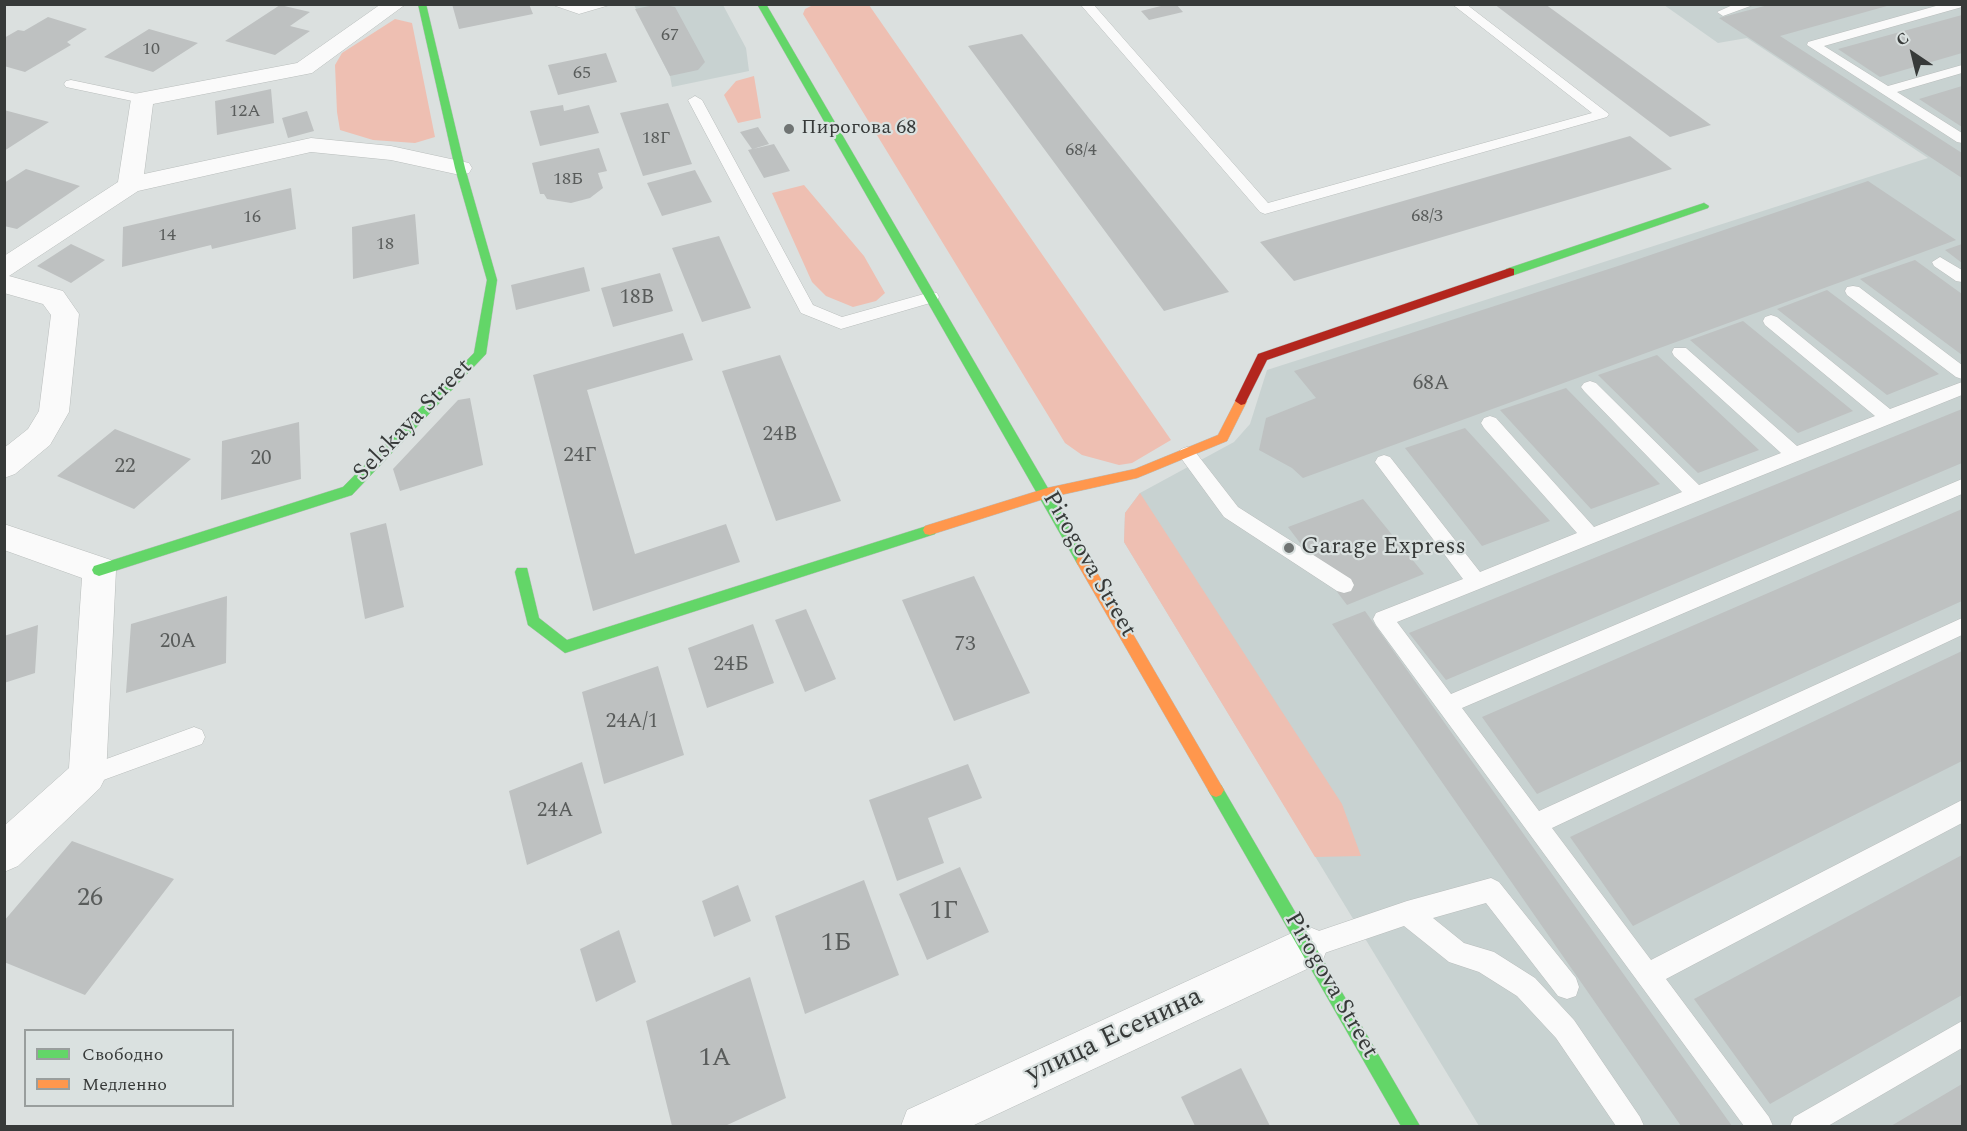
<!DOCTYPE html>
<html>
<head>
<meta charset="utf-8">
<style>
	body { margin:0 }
	#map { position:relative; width:1967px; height:1131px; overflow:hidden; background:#dbe0df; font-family:Spectral,serif }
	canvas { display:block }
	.frame { position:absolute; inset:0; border:6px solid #373a39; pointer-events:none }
	.legend { position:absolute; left:24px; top:1029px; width:210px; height:78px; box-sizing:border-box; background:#dae1e0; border:2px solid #999e9d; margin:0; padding:8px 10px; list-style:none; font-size:18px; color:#373a39 }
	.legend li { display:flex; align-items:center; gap:12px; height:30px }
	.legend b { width:30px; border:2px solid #999e9d }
	.north { position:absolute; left:1883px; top:24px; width:60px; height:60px; -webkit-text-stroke:4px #dae1e0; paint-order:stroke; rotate:325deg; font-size:16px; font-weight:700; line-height:24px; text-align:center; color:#373a39 }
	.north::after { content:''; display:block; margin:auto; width:21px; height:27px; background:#373a39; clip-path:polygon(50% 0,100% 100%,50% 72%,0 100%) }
</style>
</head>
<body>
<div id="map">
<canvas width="1967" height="1131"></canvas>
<div class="frame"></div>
<ul class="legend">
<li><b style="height:8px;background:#63d668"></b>Свободно</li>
<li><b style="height:8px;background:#ff974d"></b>Медленно</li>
</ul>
<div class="north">С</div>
</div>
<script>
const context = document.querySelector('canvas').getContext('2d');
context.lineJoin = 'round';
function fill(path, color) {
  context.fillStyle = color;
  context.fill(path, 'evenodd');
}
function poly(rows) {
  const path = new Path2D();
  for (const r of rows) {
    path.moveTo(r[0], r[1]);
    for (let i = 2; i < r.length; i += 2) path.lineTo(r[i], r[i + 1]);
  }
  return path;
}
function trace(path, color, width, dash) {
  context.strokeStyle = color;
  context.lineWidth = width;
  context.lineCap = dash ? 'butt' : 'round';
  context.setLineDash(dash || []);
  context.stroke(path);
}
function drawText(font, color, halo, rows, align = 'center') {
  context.font = font + ' Spectral,serif';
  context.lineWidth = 4.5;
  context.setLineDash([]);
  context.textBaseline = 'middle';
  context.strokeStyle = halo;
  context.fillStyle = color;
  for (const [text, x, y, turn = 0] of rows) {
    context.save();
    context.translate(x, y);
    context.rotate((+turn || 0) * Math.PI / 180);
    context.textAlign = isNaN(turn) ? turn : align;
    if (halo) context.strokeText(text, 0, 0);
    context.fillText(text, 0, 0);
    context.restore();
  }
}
fill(poly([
	[634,5,723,5,746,48,749,71,672,87,670,76],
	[1664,5,1962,5,1962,1126,1479,1126,1124,542,1125,513,1140,493,1234,442,1250,424,1267,370,1928,158,1747,38,1718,43]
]), '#c8d2d1');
fill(poly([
	[813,5,869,5,1171,440,1132,463,1119,465,1082,455,1065,443,803,14,805,9],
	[395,19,412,23,435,137,415,143,373,140,340,130,337,112,335,65,342,53],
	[754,76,761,118,738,123,724,95,736,81],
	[804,185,864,256,885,293,876,301,853,307,826,296,812,282,772,193],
	[1140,493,1342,804,1361,856,1315,857,1124,542,1125,513]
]), '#eebfb2');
fill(poly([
	[452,4,529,4,533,14,459,29],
	[659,4,675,7,705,62,698,70,670,76,635,9],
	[1169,4,1176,4,1183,12,1149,20,1141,11],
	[1494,4,1545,4,1711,125,1670,137],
	[1772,4,1894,4,1780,36,1962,153,1962,178,1719,18],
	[280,5,310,12,290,26,310,31,275,55,225,41],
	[1962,15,1962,53,1880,77,1838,49],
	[48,17,87,29,67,42,71,45,25,72,4,66,4,38,18,30,24,31],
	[149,29,198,43,153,72,104,57],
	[1022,34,1088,117,1229,292,1164,311,968,46],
	[606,53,617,82,558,95,548,65],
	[1962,86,1962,127,1919,99],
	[271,89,274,123,217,135,215,101],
	[668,103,692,164,643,176,620,113],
	[563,105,564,111,589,105,599,133,540,146,530,111],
	[4,110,49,122,4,151],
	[307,111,314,131,288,138,282,118],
	[758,127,769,144,753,149,774,144,790,171,764,178,748,150,752,149,740,132],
	[1630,136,1672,169,1294,281,1260,242],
	[599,148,607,171,598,173,603,188,590,198,571,203,547,199,544,194,540,194,532,163],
	[26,169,80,186,17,229,4,226,4,183],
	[695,170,712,202,662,216,647,183],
	[1868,181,1956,240,1303,478,1292,468,1259,450,1266,418,1316,398,1294,371,1621,265],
	[291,188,296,229,212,249,211,245,122,267,123,227],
	[415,214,419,264,353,279,352,227],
	[719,236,751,308,702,322,672,248],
	[71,244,105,260,71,283,37,266],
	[1962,244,1962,263,1945,250],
	[1915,260,1962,294,1962,355,1860,279],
	[584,267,590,291,516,310,511,285],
	[660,273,673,311,613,327,601,288],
	[1827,290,1939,374,1887,395,1777,309],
	[1743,321,1853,411,1798,433,1690,340],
	[683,333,693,360,587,390,635,554,726,524,740,562,593,611,533,375],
	[780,355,841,501,776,521,722,371],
	[1657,355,1759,450,1698,473,1598,375],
	[1566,388,1660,484,1591,509,1500,410],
	[470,398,483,465,400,491,393,469,458,400],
	[1962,409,1962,463,1446,680,1409,633],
	[299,422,301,479,221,500,222,441],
	[1465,428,1550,521,1482,546,1405,448],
	[115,429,191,459,134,509,57,476],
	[1363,499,1424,574,1347,605,1288,527],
	[1962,509,1962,601,1537,794,1482,717],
	[386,523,404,607,365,619,350,533],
	[974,576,1030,693,954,721,902,600],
	[227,596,226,663,126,693,131,624],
	[806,609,836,679,805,692,775,620],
	[1365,611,1542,860,1732,1126,1681,1126,1332,624],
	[753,624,774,683,707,708,688,648],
	[38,625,35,673,4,683,4,636],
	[1962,651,1962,761,1633,926,1570,837],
	[658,666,684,755,604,784,582,692],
	[582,762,602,833,527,865,509,791],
	[968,764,982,798,928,818,944,863,897,881,869,800],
	[72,841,174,879,85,995,4,962,4,921],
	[1962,855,1962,995,1770,1104,1694,999],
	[960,867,989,932,927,960,899,894],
	[864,880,899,975,805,1014,775,916],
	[738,885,751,921,714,937,702,901],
	[619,930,636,982,596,1002,580,949],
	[750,977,786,1098,725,1126,672,1126,646,1021],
	[1241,1068,1270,1126,1195,1126,1181,1097],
	[1962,1084,1962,1126,1891,1126]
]), '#bec1c1');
const lane = poly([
	[550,4,579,6,613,4,579,14,550,4],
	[1080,4,1093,4,1268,203,1592,113,1452,4,1466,4,1609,114,1607,117,1265,214,1260,212,1080,4],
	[1735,4,1756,4,1723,16,1717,12,1735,4],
	[1943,4,1962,4,1962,7,1824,46,1888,86,1962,65,1962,73,1897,92,1962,133,1962,143,1957,142,1807,45,1808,42,1943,4],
	[71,80,142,95,149,99,142,103,66,87,64,84,66,81,71,80],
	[695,96,702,100,813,305,842,317,931,292,937,293,939,297,937,301,841,329,801,313,688,100,695,96],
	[1940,257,1962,270,1962,282,1956,281,1934,266,1932,262,1940,257],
	[1853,286,1859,287,1962,365,1962,379,1956,377,1847,295,1845,291,1847,287,1853,286],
	[1771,315,1777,317,1890,409,1962,382,1962,395,1397,622,1451,694,1962,479,1962,494,1462,708,1539,811,1962,618,1962,635,1552,828,1651,960,1962,800,1962,823,1666,979,1769,1117,1773,1126,1744,1126,1376,625,1373,619,1376,613,1463,579,1375,462,1378,457,1384,455,1390,457,1480,572,1577,533,1484,428,1481,423,1484,418,1490,416,1496,418,1594,527,1682,492,1584,391,1581,387,1584,383,1590,381,1596,383,1699,485,1781,453,1674,356,1672,352,1674,348,1686,348,1797,446,1875,416,1765,325,1763,321,1765,317,1771,315],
	[1187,447,1193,449,1238,507,1351,579,1354,585,1351,591,1344,593,1337,591,1224,517,1178,454,1181,449,1187,447],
	[194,727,202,730,205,737,202,744,87,786,79,783,76,776,79,769,194,727],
	[1491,878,1499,882,1576,978,1579,987,1576,996,1567,999,1558,996,1486,903,1433,918,1464,943,1494,952,1535,978,1574,1020,1640,1117,1644,1126,1616,1126,1556,1038,1517,996,1479,972,1449,962,1404,926,1307,959,1298,956,1295,947,1298,938,1307,935,1407,901,1491,878],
	[1962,1021,1962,1048,1828,1126,1790,1126,1794,1117,1962,1021]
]);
const street = poly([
	[381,4,406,4,312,73,153,104,144,174,311,138,391,146,460,161,469,163,472,168,469,173,460,175,391,160,311,152,138,191,9,276,63,291,79,314,69,412,50,445,15,474,4,478,4,448,28,429,39,411,51,315,43,304,4,293,4,256,118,182,131,99,134,94,297,63,381,4],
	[4,524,111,560,116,570,106,776,100,788,18,866,4,872,4,826,69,768,82,578,4,550,4,524],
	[1307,926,1322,932,1328,947,1322,962,972,1126,901,1126,907,1110,1307,926]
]);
const fast = poly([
	[418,4,426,4,465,168,497,280,486,354,352,495,99,576,94,574,92,570,94,566,343,487,474,353,487,280,455,168,418,4],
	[757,4,766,4,1088,557,1090,561,1088,565,1078,565,757,4],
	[1704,203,1709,206,1708,208,1514,275,1506,275,1505,272,1506,269,1704,203],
	[930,525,935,526,937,530,935,534,565,653,528,625,515,572,517,568,527,568,539,618,567,640,930,525],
	[1216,783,1221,785,1420,1126,1401,1126,1211,795,1208,790,1211,785,1216,783]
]);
const slow = poly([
	[1241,397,1247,401,1227,441,1137,478,1047,498,930,535,925,534,923,530,925,526,1047,488,1135,469,1218,435,1237,398,1241,397],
	[1083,556,1088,557,1221,785,1224,790,1221,795,1216,797,1211,795,1078,565,1076,561,1078,557,1083,556]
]);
const jam = poly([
	[1510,268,1514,269,1514,275,1267,360,1245,404,1241,405,1235,401,1258,354,1510,268]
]);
trace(lane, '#b9bdbc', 1);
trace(street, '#b9bdbc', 1);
trace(fast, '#b9bdbc', 1);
trace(slow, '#b9bdbc', 1);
trace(jam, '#b9bdbc', 1);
fill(lane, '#fafafa');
fill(street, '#fafafa');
fill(fast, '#63d668');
fill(slow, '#ff974d');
fill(jam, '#b3261e');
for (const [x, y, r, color] of [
	[789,129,6,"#707473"],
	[1289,548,6,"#707473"]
]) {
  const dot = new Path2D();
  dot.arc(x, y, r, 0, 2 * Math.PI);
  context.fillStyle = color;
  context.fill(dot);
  trace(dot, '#dae1e0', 2);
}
drawText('18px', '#595c5b', null, [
	["67",670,36],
	["10",151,50],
	["65",582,74],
	["12А",245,112],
	["18Г",656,139],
	["68/4",1081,151],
	["18Б",568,180],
	["68/3",1427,217],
	["16",252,218],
	["14",167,236],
	["18",385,245]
]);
drawText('20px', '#373a39', '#dae1e0', [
	["Пирогова 68",801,129]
], 'left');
drawText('21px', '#595c5b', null, [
	["18В",637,299],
	["68А",1431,385],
	["24В",780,436],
	["24Г",580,457],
	["20",261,460],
	["22",125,468],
	["20А",178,643],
	["73",965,646],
	["24Б",731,666],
	["24А/1",632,723],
	["24А",555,812]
]);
drawText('24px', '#373a39', '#dae1e0', [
	["Selskaya Street",414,421,-46],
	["Pirogova Street",1088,565,60],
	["Pirogova Street",1330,986,60]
]);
drawText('24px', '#373a39', '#dae1e0', [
	["Garage Express",1301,548]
], 'left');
drawText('26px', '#595c5b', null, [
	["26",90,900],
	["1Г",944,913],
	["1Б",836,945],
	["1А",715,1060]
]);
drawText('28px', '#373a39', '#dae1e0', [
	["улица Есенина",1115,1037,-25]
]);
</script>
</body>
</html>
